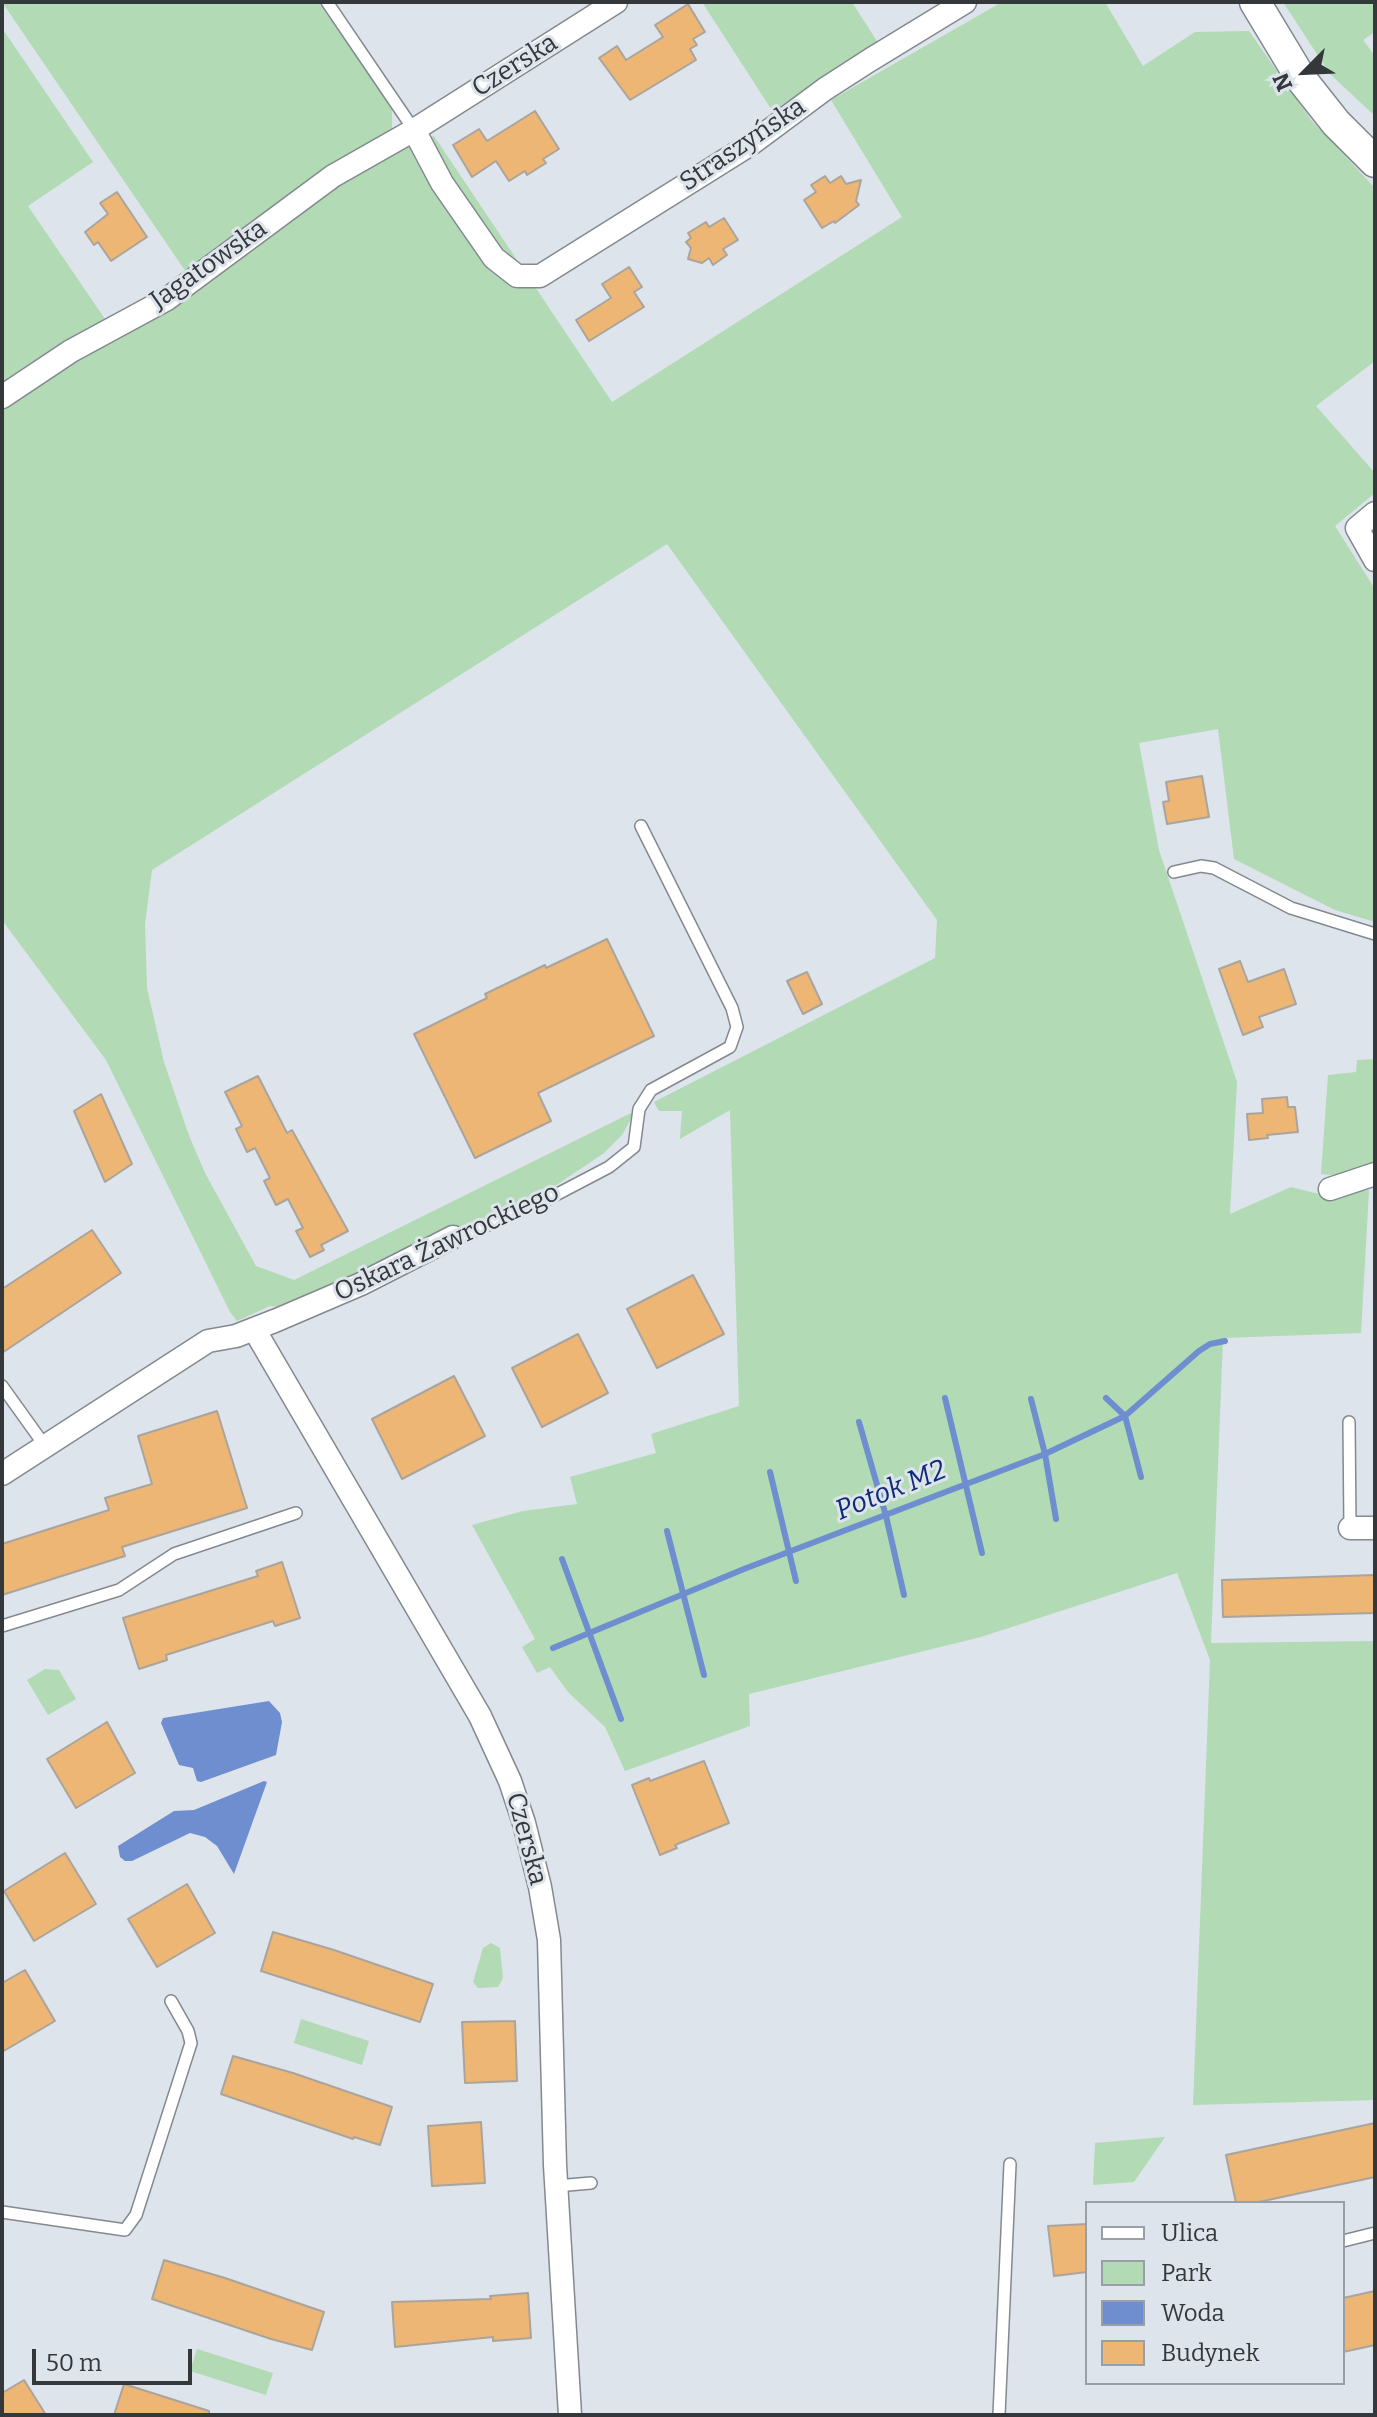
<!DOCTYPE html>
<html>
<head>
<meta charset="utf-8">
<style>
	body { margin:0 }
	#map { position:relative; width:1377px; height:2417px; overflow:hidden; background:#dde4eb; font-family:Bitter,serif }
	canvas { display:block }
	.frame { position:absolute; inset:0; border:4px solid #35383b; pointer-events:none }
	.legend { position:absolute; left:1085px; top:2201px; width:260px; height:184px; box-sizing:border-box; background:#dde4eb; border:2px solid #9a9fa5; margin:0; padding:10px 14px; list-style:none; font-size:24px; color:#35383b }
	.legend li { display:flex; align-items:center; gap:16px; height:40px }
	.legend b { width:40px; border:2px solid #9a9fa5 }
	.north { position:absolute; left:1265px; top:32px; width:80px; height:80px; -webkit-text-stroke:6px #dde4eb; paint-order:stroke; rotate:246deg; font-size:22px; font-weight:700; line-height:32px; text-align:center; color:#35383b }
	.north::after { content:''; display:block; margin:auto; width:28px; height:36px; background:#35383b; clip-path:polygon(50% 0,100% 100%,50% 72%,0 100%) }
	.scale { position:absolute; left:32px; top:2349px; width:160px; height:36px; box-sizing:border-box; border:4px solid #35383b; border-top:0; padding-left:10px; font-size:24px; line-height:28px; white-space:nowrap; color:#35383b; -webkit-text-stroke:6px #dde4eb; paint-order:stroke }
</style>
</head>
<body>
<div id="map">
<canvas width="1377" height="2417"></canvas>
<div class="frame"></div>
<ul class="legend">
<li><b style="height:10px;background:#fff"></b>Ulica</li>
<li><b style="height:22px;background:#b1dab5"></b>Park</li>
<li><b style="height:22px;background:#6f8ecf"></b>Woda</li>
<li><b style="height:22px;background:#edb675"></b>Budynek</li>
</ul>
<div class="north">N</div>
<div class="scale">50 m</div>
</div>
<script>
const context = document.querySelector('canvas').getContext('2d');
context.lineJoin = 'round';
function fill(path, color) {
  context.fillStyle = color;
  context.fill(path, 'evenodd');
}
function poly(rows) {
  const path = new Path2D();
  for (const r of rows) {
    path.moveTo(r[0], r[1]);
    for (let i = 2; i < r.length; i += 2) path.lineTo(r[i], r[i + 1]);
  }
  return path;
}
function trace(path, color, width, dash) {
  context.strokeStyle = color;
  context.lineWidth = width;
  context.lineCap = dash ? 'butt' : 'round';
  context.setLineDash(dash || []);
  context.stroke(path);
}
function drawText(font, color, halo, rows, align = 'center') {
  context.font = font + ' Bitter,serif';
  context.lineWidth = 6;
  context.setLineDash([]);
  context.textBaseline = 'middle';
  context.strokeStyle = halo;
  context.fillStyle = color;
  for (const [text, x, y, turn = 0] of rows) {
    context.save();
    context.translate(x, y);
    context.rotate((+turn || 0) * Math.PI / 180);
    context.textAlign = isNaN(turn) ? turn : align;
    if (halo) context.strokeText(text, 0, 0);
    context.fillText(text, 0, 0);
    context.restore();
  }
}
fill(poly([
	[2,2,318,2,392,108,392,132,186,272],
	[702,2,852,2,880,46,773,112],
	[1002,2,1105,2,1143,66,1195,32,1249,31,1311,120,1375,188,1375,361,1316,406,1375,473,1375,493,1335,526,1375,589,1375,922,1335,910,1234,859,1218,729,1139,743,1159,850,1237,1082,1230,1214,1291,1187,1327,1196,1369,1190,1361,1333,1223,1338,1211,1643,1375,1641,1375,2100,1193,2105,1210,1660,1177,1573,981,1637,749,1694,750,1726,625,1771,605,1727,568,1692,550,1667,537,1673,522,1647,535,1639,472,1525,523,1511,577,1504,570,1477,656,1453,651,1434,739,1406,730,1110,680,1139,682,1111,659,1111,654,1102,935,958,937,920,667,544,152,870,145,924,147,988,164,1062,188,1133,205,1173,256,1266,294,1280,631,1113,632,1117,622,1135,604,1153,549,1190,462,1229,451,1226,367,1270,281,1307,270,1306,237,1321,230,1312,106,1060,2,920,2,404,337,181,401,145,434,136,612,402,902,217,831,100],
	[1283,2,1375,2,1375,32,1363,40,1375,56,1375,116,1330,74],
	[2,28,93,162,28,206,107,322,2,386],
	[1375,1059,1375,1164,1342,1176,1321,1174,1328,1075,1356,1072,1357,1060],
	[45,1669,59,1670,76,1699,48,1715,27,1680],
	[491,1943,500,1948,503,1978,498,1987,478,1988,473,1982,483,1948],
	[301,2019,369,2041,362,2065,294,2043],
	[1165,2137,1134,2182,1093,2185,1095,2143],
	[197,2349,273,2373,266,2395,190,2371]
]), '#b1dab5');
fill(poly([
	[269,1701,280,1713,282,1722,276,1755,201,1782,197,1781,193,1768,179,1765,161,1723,163,1718],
	[264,1781,267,1782,234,1874,217,1846,205,1837,190,1833,132,1861,125,1861,120,1857,118,1846,174,1811,194,1810]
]), '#6f8ecf');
trace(poly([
	[945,1398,982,1553],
	[1106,1398,1125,1416,1141,1477],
	[1031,1399,1045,1454,1056,1519],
	[859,1422,886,1516,904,1595],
	[770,1472,796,1581],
	[667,1531,704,1675],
	[562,1559,621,1719],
	[553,1648,744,1569,1045,1454,1125,1416,1199,1351,1210,1344,1225,1341]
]), '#6f8ecf', 6);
const building = poly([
	[688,4,705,32,693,39,697,45,690,49,696,60,630,100,599,58,617,46,626,60,663,37,655,25,688,4],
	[535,111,559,149,543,159,546,163,527,175,525,171,509,181,496,161,472,177,453,145,479,129,487,141,535,111],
	[825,176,830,183,841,176,846,184,861,180,856,201,859,205,835,223,834,221,822,228,804,200,816,192,811,185,825,176],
	[117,192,147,237,111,261,98,242,94,245,85,232,108,214,100,203,117,192],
	[724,218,738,240,723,249,727,255,713,265,709,258,702,263,688,259,691,248,686,242,691,238,688,233,706,222,709,227,724,218],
	[629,267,642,287,634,292,644,307,589,341,576,320,611,298,602,284,629,267],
	[1202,776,1209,817,1167,824,1163,802,1169,801,1166,782,1202,776],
	[607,939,654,1036,538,1093,551,1121,475,1158,414,1034,487,998,485,994,545,965,546,968,607,939],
	[1240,961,1248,982,1284,969,1296,1004,1259,1017,1263,1027,1243,1035,1219,969,1240,961],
	[807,972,822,1004,803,1014,787,981,807,972],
	[258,1076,287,1133,292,1130,348,1231,321,1245,324,1250,310,1257,296,1231,303,1228,288,1199,276,1205,264,1181,270,1178,255,1148,247,1152,236,1129,242,1126,225,1092,258,1076],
	[101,1094,132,1164,105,1182,74,1111,101,1094],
	[1287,1097,1288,1107,1295,1107,1298,1132,1267,1135,1268,1138,1249,1140,1247,1114,1263,1113,1262,1099,1287,1097],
	[92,1230,121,1273,2,1353,2,1289,92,1230],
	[693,1275,724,1334,657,1368,627,1309,693,1275],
	[578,1334,608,1393,542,1427,512,1368,578,1334],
	[454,1376,485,1436,402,1479,372,1419,454,1376],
	[217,1411,247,1508,122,1547,125,1556,2,1595,2,1544,109,1510,105,1498,152,1484,138,1436,217,1411],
	[282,1562,300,1618,275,1626,273,1621,166,1655,167,1660,139,1669,123,1618,258,1576,256,1571,282,1562],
	[1375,1575,1375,1613,1223,1617,1222,1580,1375,1575],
	[107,1722,135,1773,76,1808,47,1759,107,1722],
	[704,1761,729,1823,675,1845,677,1848,660,1855,632,1785,649,1778,650,1781,704,1761],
	[65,1853,96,1904,34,1941,4,1891,65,1853],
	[187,1884,215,1933,157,1967,128,1919,187,1884],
	[273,1932,334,1950,433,1984,420,2022,261,1971,273,1932],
	[25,1970,55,2021,2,2052,2,1983,25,1970],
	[515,2021,517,2081,465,2083,462,2022,515,2021],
	[233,2056,293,2073,392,2107,380,2145,354,2137,353,2139,221,2094,233,2056],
	[481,2122,485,2183,432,2186,428,2126,481,2122],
	[1375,2123,1375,2177,1254,2203,1236,2203,1226,2155,1375,2123],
	[1087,2224,1087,2272,1054,2276,1048,2226,1087,2224],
	[164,2260,225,2278,324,2312,312,2350,271,2339,152,2299,164,2260],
	[1375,2291,1375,2345,1343,2352,1343,2298,1375,2291],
	[528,2293,531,2338,493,2341,493,2337,395,2347,392,2302,491,2299,490,2296,528,2293],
	[24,2380,46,2415,2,2415,2,2393,24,2380],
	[124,2384,209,2411,209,2415,114,2415,124,2384]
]);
fill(building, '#edb675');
trace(building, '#aaa49d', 2);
const lane = poly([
	[327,2,414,130],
	[1174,872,1201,866,1214,868,1291,908,1375,934],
	[453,1237,462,1236,546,1200,609,1167,634,1147,639,1109,651,1090,730,1047,737,1027,732,1008,641,826],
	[2,1386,45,1446],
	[1349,1422,1350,1528],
	[2,1626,119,1590,174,1554,296,1513],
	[556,2186,591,2183],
	[2,2212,125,2230,136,2215,191,2043,188,2031,171,2001],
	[1343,2241,1375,2233],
	[999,2415,1010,2164]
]);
const street = poly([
	[414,130,442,183,494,258,517,276,540,276,751,144,825,89,870,60,965,2],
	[2,397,71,351,167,299,333,176,414,130,616,2],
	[1375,513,1357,528,1375,560],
	[1330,1189,1375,1174],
	[254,1329,480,1716,510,1781,524,1823,540,1887,549,1940,555,2165,570,2415],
	[2,1474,208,1341,236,1336,277,1320,361,1284,453,1237],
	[1350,1528,1375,1528]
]);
const secondary = poly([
	[1255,2,1302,80,1336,123,1375,162]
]);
trace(lane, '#83898f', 14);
trace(street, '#83898f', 25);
trace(secondary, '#83898f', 33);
trace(lane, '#fff', 11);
trace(street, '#fff', 22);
trace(secondary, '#fff', 30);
drawText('26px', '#35383b', '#dde4eb', [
	["Czerska",515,66,-32],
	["Straszyńska",743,145,-34],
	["Jagatowska",209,265,-35],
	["Oskara Żawrockiego",447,1243,-25],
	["Czerska",526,1839,75]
]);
drawText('italic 28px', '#0e2b77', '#dde4eb', [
	["Potok M2",891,1491,-22]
]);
</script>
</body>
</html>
